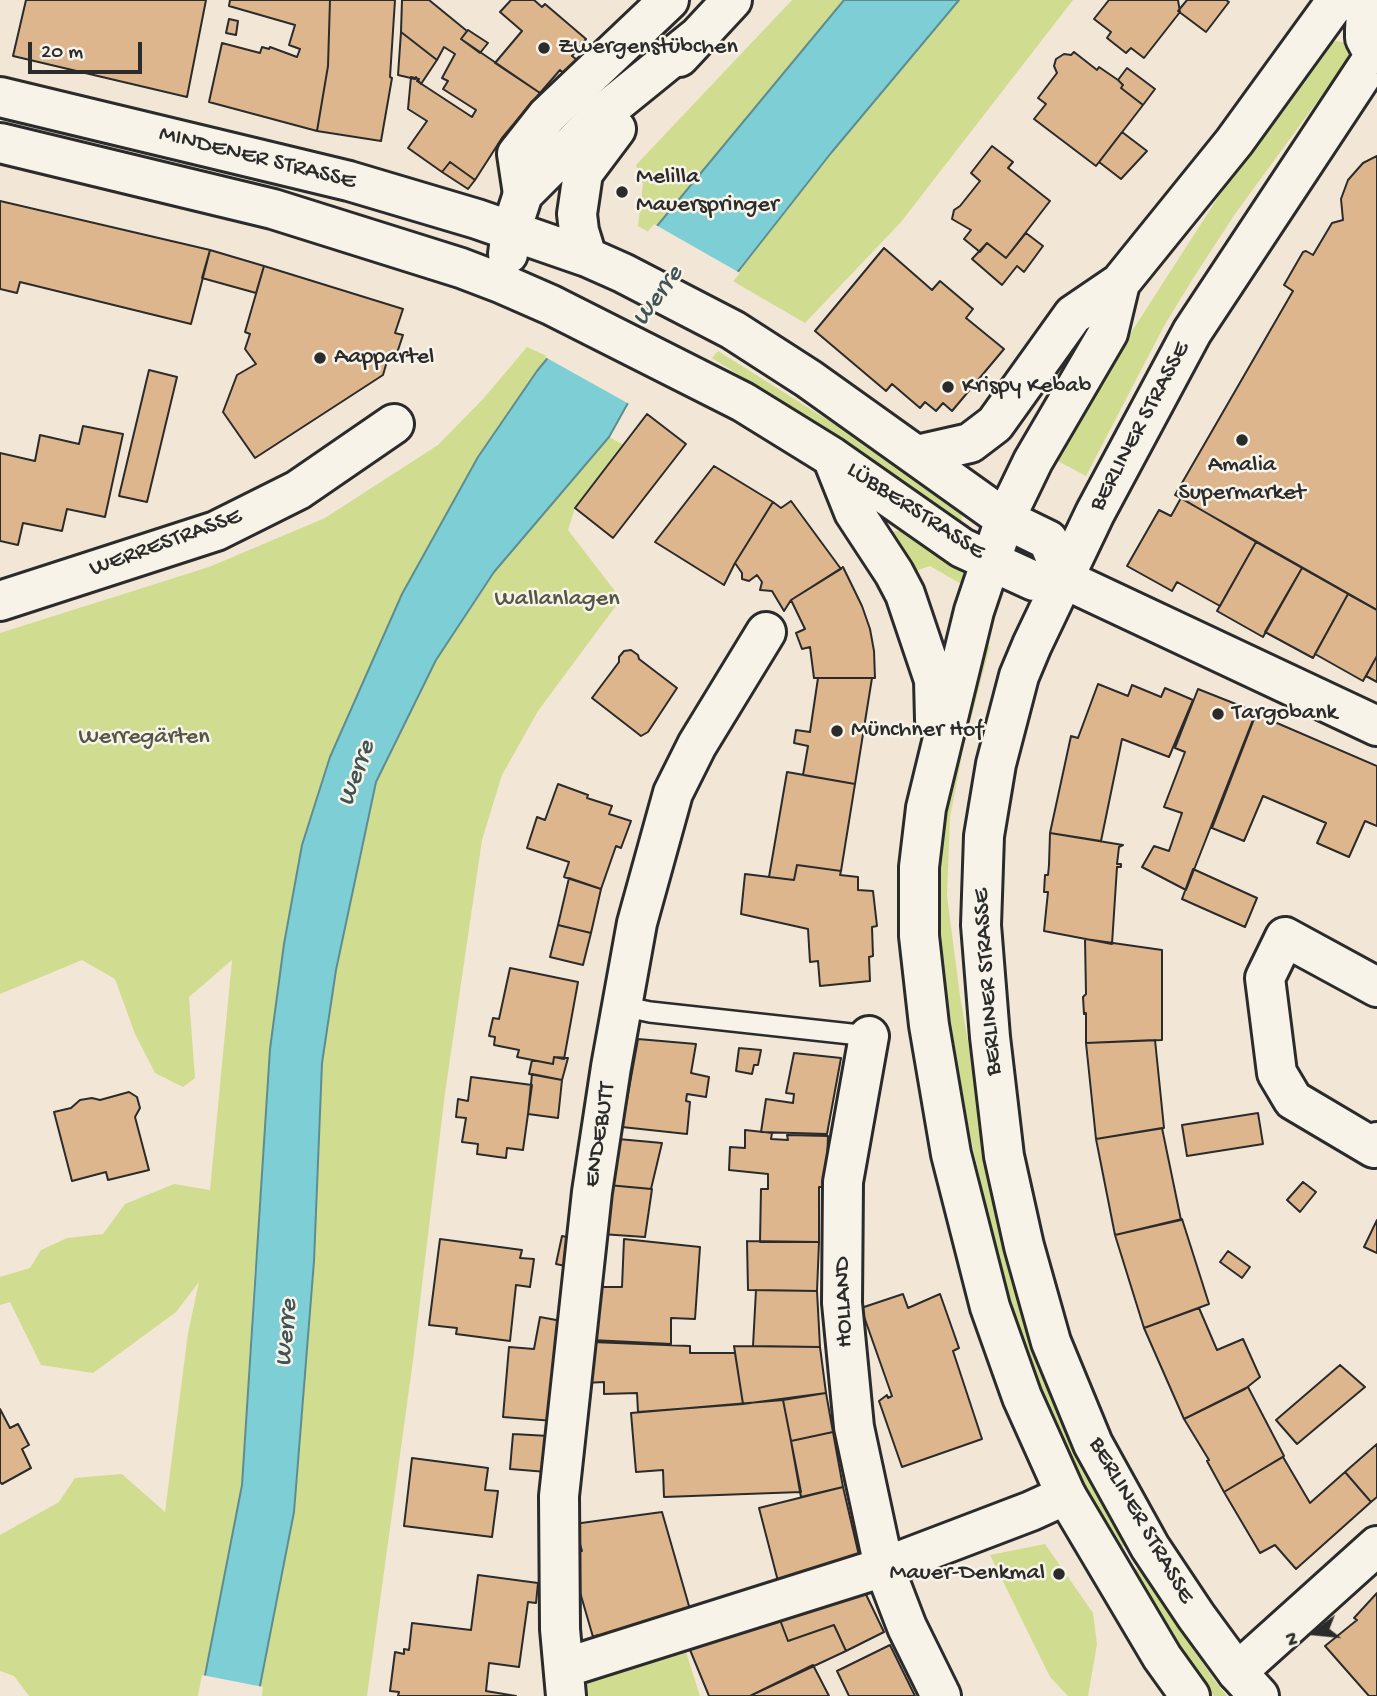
<!DOCTYPE html>
<html>
<head>
<meta charset="utf-8">
<style>
	body { margin:0 }
	#map { position:relative; width:1377px; height:1696px; overflow:hidden; background:#f2e7d6; font-family:"Gochi Hand",sans-serif }
	canvas { display:block }
	.north { position:absolute; left:1279px; top:1598px; width:70px; height:70px; -webkit-text-stroke:5px #f7f3e8; paint-order:stroke; rotate:255deg; font-size:19px; font-weight:700; line-height:28px; text-align:center; color:#2b2b2b }
	.north::after { content:''; display:block; margin:auto; width:24px; height:32px; background:#2b2b2b; clip-path:polygon(50% 0,100% 100%,50% 72%,0 100%) }
	.scale { position:absolute; left:28px; top:42px; width:114px; height:32px; box-sizing:border-box; border:4px solid #2b2b2b; border-top:0; padding-left:9px; font-size:21px; line-height:24px; white-space:nowrap; color:#2b2b2b; -webkit-text-stroke:5px #f7f3e8; paint-order:stroke }
</style>
</head>
<body>
<div id="map">
<canvas width="1377" height="1696"></canvas>
<div class="north">N</div>
<div class="scale">20 m</div>
</div>
<script>
const context = document.querySelector('canvas').getContext('2d');
context.lineJoin = 'round';
function fill(path, color) {
  context.fillStyle = color;
  context.fill(path, 'evenodd');
}
function poly(rows) {
  const path = new Path2D();
  for (const r of rows) {
    path.moveTo(r[0], r[1]);
    for (let i = 2; i < r.length; i += 2) path.lineTo(r[i], r[i + 1]);
  }
  return path;
}
function trace(path, color, width, dash) {
  context.strokeStyle = color;
  context.lineWidth = width;
  context.lineCap = dash ? 'butt' : 'round';
  context.setLineDash(dash || []);
  context.stroke(path);
}
function drawText(font, color, halo, rows, align = 'center') {
  context.font = font + ' "Gochi Hand",sans-serif';
  context.lineWidth = 5;
  context.setLineDash([]);
  context.textBaseline = 'middle';
  context.strokeStyle = halo;
  context.fillStyle = color;
  for (const [text, x, y, turn = 0] of rows) {
    context.save();
    context.translate(x, y);
    context.rotate((+turn || 0) * Math.PI / 180);
    context.textAlign = isNaN(turn) ? turn : align;
    if (halo) context.strokeText(text, 0, 0);
    context.fillText(text, 0, 0);
    context.restore();
  }
}
fill(poly([
	[792,0,1073,0,901,222,805,323,638,226,643,184,636,165],
	[1336,41,1346,43,1351,52,1349,58,1235,214,1192,280,1164,326,1086,476,1054,459,1096,387,1226,185,1289,99,1332,43],
	[527,347,549,357,537,371,402,594,330,757,302,845,284,944,254,1276,242,1485,201,1696,29,1696,14,1676,0,1671,0,1535,59,1502,75,1478,122,1474,165,1512,188,1333,199,1282,176,1312,93,1373,41,1365,10,1302,0,1305,0,1277,30,1268,41,1250,67,1238,103,1234,125,1204,174,1184,210,1190,232,960,189,997,195,1078,183,1087,155,1073,135,1034,115,979,82,960,0,994,0,633,209,567,325,518,438,445,483,399],
	[718,351,831,422,961,514,962,520,957,523,843,441,712,358],
	[609,437,624,445,575,508,568,530,621,599,538,711,502,775,482,840,445,1093,413,1360,367,1696,258,1696,294,1512,314,1261,322,1063,336,970,376,783,436,660,494,572],
	[894,531,901,531,964,574,961,584,930,566,912,572,890,534],
	[981,643,990,646,964,745,950,817,947,896,960,996,1002,1235,1026,1324,1059,1410,1098,1494,1125,1545,1115,1551,1050,1414,1018,1328,993,1239,967,1120,947,1000,936,895,941,815],
	[1045,1544,1093,1613,1097,1644,1088,1696,1068,1696,1050,1677,990,1555],
	[1138,1568,1213,1678,1227,1696,1214,1696,1204,1684,1130,1574],
	[685,1649,700,1696,586,1696,585,1678]
]), '#d0dc8f');
const water = poly([
	[844,0,959,0,831,153,740,269,633,394,609,437,494,572,436,660,376,782,336,970,322,1063,314,1261,294,1512,258,1696,201,1696,242,1485,270,1049,284,944,302,845,330,757,402,594,478,457,537,371,844,0]
]);
fill(water, '#7ecfd5');
trace(water, '#5d8d91', 2);
fill(poly([
	[654,224,740,273,636,396,631,405,545,357],
	[202,1675,263,1687,262,1696,198,1696]
]), '#f2e7d6');
const building = poly([
	[26,0,206,0,187,97,13,56,26,0],
	[230,0,330,0,328,66,317,131,209,102,222,43,260,53,262,47,269,49,270,47,297,57,300,49,289,45,295,25,229,6,230,0],
	[330,0,395,0,390,77,392,78,381,141,317,131,328,66,330,0],
	[402,0,429,0,467,31,461,39,540,93,502,138,475,180,450,162,442,172,408,148,427,121,408,109,411,77,419,79,417,81,472,117,476,110,443,89,448,81,442,78,455,54,444,47,437,60,401,32,402,0],
	[511,0,534,0,542,7,545,4,586,39,572,56,581,63,569,78,560,70,540,93,495,63,522,31,500,12,511,0],
	[1109,0,1178,0,1180,12,1144,58,1131,48,1126,53,1107,38,1111,32,1094,19,1109,0],
	[1187,0,1226,0,1229,2,1206,32,1178,11,1187,0],
	[229,19,238,21,236,35,226,33,229,19],
	[468,30,488,43,480,53,461,39,468,30],
	[401,32,437,60,421,84,416,77,415,79,398,75,401,32],
	[1074,52,1097,70,1099,67,1118,80,1123,85,1121,88,1143,105,1096,166,1034,119,1046,104,1038,98,1057,73,1054,66,1056,59,1064,54,1071,55,1074,52],
	[1127,68,1155,89,1143,105,1121,88,1123,85,1118,80,1127,68],
	[1122,132,1147,151,1121,179,1099,162,1122,132],
	[992,146,1013,162,1008,168,1050,201,1006,258,987,243,980,252,964,239,971,230,952,219,954,210,960,206,980,181,971,173,992,146],
	[1377,156,1377,610,1175,495,1293,291,1284,285,1303,252,1306,251,1313,255,1332,223,1343,220,1341,199,1348,180,1363,163,1377,156],
	[450,162,475,180,468,189,442,172,450,162],
	[0,201,210,250,191,324,20,282,17,293,0,289,0,201],
	[1026,233,1043,246,1024,272,1017,266,1002,285,972,259,987,243,1006,258,1026,233],
	[884,248,932,290,940,281,973,309,966,318,1004,349,952,411,943,403,936,411,925,402,920,408,892,384,886,391,815,331,884,248],
	[210,250,264,266,256,293,202,278,210,250],
	[264,266,403,309,395,333,403,335,397,353,390,351,383,375,255,458,223,412,237,375,256,364,245,349,250,334,245,332,264,266],
	[149,370,177,377,147,502,119,496,149,370],
	[647,414,686,444,613,538,575,508,647,414],
	[83,426,123,434,105,517,67,509,62,531,23,523,18,545,0,541,0,453,35,461,40,435,79,444,83,426],
	[714,466,773,502,735,563,724,585,655,542,714,466],
	[1181,498,1256,542,1220,606,1177,582,1172,591,1127,566,1159,510,1171,516,1181,498],
	[791,501,841,569,791,600,784,611,772,591,760,590,762,582,757,575,749,581,742,579,742,573,735,563,773,502,781,508,791,501],
	[1256,542,1302,568,1263,637,1217,611,1256,542],
	[843,567,862,606,870,629,874,651,875,678,814,678,810,647,802,649,796,633,805,629,791,600,843,567],
	[1302,568,1348,594,1313,658,1265,632,1302,568],
	[1348,594,1377,610,1377,656,1363,681,1315,654,1348,594],
	[631,650,638,655,639,659,677,688,648,732,641,736,592,698,619,662,619,657,624,651,631,650],
	[1377,656,1377,682,1366,676,1377,656],
	[818,678,872,678,855,784,803,775,808,746,794,743,796,730,810,732,818,678],
	[1098,684,1128,696,1132,685,1161,697,1165,688,1193,700,1169,757,1122,739,1101,841,1050,833,1071,736,1078,738,1098,684],
	[1198,689,1256,712,1186,890,1142,867,1154,846,1169,851,1182,813,1164,807,1185,752,1175,748,1198,689],
	[1256,714,1377,766,1377,826,1365,821,1349,857,1317,843,1326,823,1263,796,1244,841,1212,828,1256,714],
	[787,772,855,784,841,871,797,865,794,880,769,877,787,772],
	[558,784,588,795,587,798,612,806,609,814,631,821,621,848,616,846,601,889,564,877,569,862,527,848,537,817,545,820,558,784],
	[1050,833,1123,845,1119,847,1117,864,1121,864,1121,867,1117,867,1112,944,1044,931,1048,892,1044,892,1045,875,1048,875,1049,865,1050,833],
	[797,865,841,871,840,875,858,877,858,890,873,891,877,926,872,927,873,956,869,957,870,981,820,986,818,961,810,962,808,929,741,914,745,874,794,880,797,865],
	[1193,869,1257,898,1245,927,1182,899,1193,869],
	[569,878,601,889,591,933,558,925,569,878],
	[558,925,591,933,583,965,550,957,558,925],
	[1085,939,1162,950,1162,1040,1086,1043,1086,1013,1084,1014,1083,997,1086,994,1085,939],
	[510,968,578,982,564,1059,554,1057,553,1064,517,1057,519,1050,494,1045,495,1037,489,1036,493,1018,499,1019,510,968],
	[638,1039,696,1044,691,1073,709,1077,706,1097,687,1094,686,1101,690,1102,687,1134,622,1127,638,1039],
	[1155,1040,1164,1128,1096,1139,1086,1043,1155,1040],
	[739,1048,761,1050,758,1065,754,1065,752,1074,736,1071,739,1048],
	[794,1053,841,1058,827,1134,761,1132,766,1099,793,1103,794,1094,786,1093,794,1053],
	[554,1057,568,1058,562,1080,529,1074,532,1060,553,1064,554,1057],
	[532,1074,562,1080,558,1118,528,1114,532,1074],
	[471,1077,532,1085,523,1150,507,1148,506,1158,498,1157,477,1154,478,1144,462,1142,466,1118,456,1117,458,1099,468,1101,471,1077],
	[129,1092,137,1097,140,1108,135,1117,149,1170,108,1180,106,1172,72,1181,54,1112,71,1108,80,1100,92,1098,100,1100,129,1092],
	[1258,1113,1263,1144,1187,1156,1182,1125,1258,1113],
	[1162,1128,1181,1220,1115,1235,1096,1139,1162,1128],
	[745,1130,772,1133,771,1139,788,1140,787,1135,828,1136,826,1187,819,1187,819,1242,760,1242,761,1189,768,1189,768,1174,729,1170,730,1147,745,1148,745,1130],
	[618,1139,662,1143,651,1189,608,1185,618,1139],
	[1303,1182,1316,1192,1300,1212,1287,1200,1303,1182],
	[608,1185,652,1189,645,1237,601,1234,608,1185],
	[1182,1219,1209,1304,1144,1328,1115,1235,1182,1219],
	[1377,1220,1377,1253,1364,1247,1377,1220],
	[562,1236,576,1239,570,1267,556,1264,562,1236],
	[440,1239,522,1250,520,1258,534,1259,530,1287,516,1285,510,1341,456,1334,457,1328,429,1325,440,1239],
	[624,1239,700,1247,695,1319,671,1318,671,1344,592,1340,601,1287,622,1287,624,1239],
	[747,1241,819,1242,817,1291,748,1290,747,1241],
	[1228,1251,1250,1267,1242,1278,1220,1262,1228,1251],
	[756,1290,817,1291,820,1347,753,1346,756,1290],
	[903,1294,908,1308,940,1294,959,1348,953,1351,982,1439,902,1467,879,1401,887,1395,888,1398,892,1396,861,1308,903,1294],
	[1199,1308,1217,1350,1243,1339,1260,1377,1245,1389,1184,1419,1144,1328,1199,1308],
	[540,1317,567,1322,554,1421,503,1417,509,1347,534,1349,540,1317],
	[592,1342,690,1346,690,1353,735,1353,743,1404,638,1412,637,1393,604,1394,604,1382,584,1383,592,1342],
	[734,1346,820,1347,826,1393,743,1404,734,1346],
	[1340,1365,1365,1387,1297,1444,1276,1420,1340,1365],
	[1248,1387,1284,1456,1224,1492,1207,1461,1209,1460,1184,1419,1248,1387],
	[826,1393,833,1432,791,1441,783,1400,826,1393],
	[783,1400,801,1492,664,1497,663,1470,636,1472,631,1413,783,1400],
	[0,1409,10,1428,18,1424,29,1445,22,1449,31,1468,2,1484,0,1482,0,1409],
	[833,1432,843,1487,801,1497,791,1441,833,1432],
	[513,1434,549,1436,547,1472,510,1469,513,1434],
	[1377,1444,1377,1497,1371,1502,1345,1472,1377,1444],
	[1283,1457,1310,1503,1345,1472,1371,1502,1296,1569,1275,1545,1260,1553,1224,1492,1283,1457],
	[412,1458,488,1468,485,1490,498,1491,492,1537,404,1526,412,1458],
	[843,1487,861,1564,779,1585,759,1508,843,1487],
	[662,1512,691,1613,599,1640,598,1635,593,1637,575,1575,580,1574,574,1553,582,1551,574,1524,662,1512],
	[478,1575,538,1583,536,1603,528,1602,519,1667,489,1663,486,1691,516,1696,398,1696,399,1692,390,1691,395,1652,404,1654,404,1649,409,1650,412,1623,471,1630,478,1575],
	[860,1582,884,1632,846,1651,834,1625,788,1641,777,1612,860,1582],
	[1377,1593,1377,1696,1369,1696,1325,1646,1357,1620,1354,1618,1377,1593],
	[777,1612,788,1641,834,1625,846,1651,750,1696,709,1696,688,1645,777,1612],
	[890,1645,915,1696,849,1696,837,1671,890,1645],
	[813,1665,829,1696,750,1696,813,1665]
]);
fill(building, '#ddb68e');
trace(building, '#2b2b2b', 2);
const lane = poly([
	[622,1006,650,1012,869,1036]
]);
const street = poly([
	[523,194,517,154,547,116,669,0],
	[1064,579,1377,726],
	[0,601,216,531,298,490,394,424],
	[1377,987,1285,937,1265,978,1277,1073,1293,1100,1374,1148,1377,1142],
	[869,1036,843,1182,842,1303,854,1427,884,1567,907,1627,941,1696],
	[564,1668,884,1567,1031,1511,1066,1495],
	[1237,1672,1377,1546],
	[566,1696,560,1629,559,1496,592,1192,611,1067,637,923,673,793,697,745,766,632]
]);
const secondary = poly([
	[1374,0,1366,12,1365,30,1365,38,1374,55],
	[679,57,732,0],
	[0,97,349,181,477,219,587,257,623,273,733,330,809,379,1005,519,1048,540,1064,579],
	[0,143,273,209,461,268,503,284,551,305,743,402,832,457,962,548,1034,581,1064,579],
	[508,254,511,231,523,194,606,111,696,38],
	[587,257,579,231,577,214,583,173,616,129],
	[1120,283,1108,333,1033,461,1005,519,974,611,926,808,919,867,919,936,929,1025,951,1154,990,1307,1022,1397,1066,1495,1162,1657,1190,1696],
	[917,455,970,443,995,424,1073,315,1120,283,1234,142,1337,0],
	[832,457,854,512,894,573,905,594,934,680,935,720],
	[1259,1696,1237,1672,1196,1616,1150,1547,1093,1444,1051,1342,1024,1246,1004,1156,990,1037,981,925,984,836,996,764,1019,676,1032,645,1095,513,1192,332,1377,52]
]);
trace(lane, '#2b2b2b', 24);
trace(street, '#2b2b2b', 44);
trace(secondary, '#2b2b2b', 44);
trace(lane, '#f7f3e8', 19);
trace(street, '#f7f3e8', 38);
trace(secondary, '#f7f3e8', 38);
for (const [x, y, r, color] of [
	[544,48,7,"#2b2b2b"],
	[622,192,7,"#2b2b2b"],
	[320,358,7,"#2b2b2b"],
	[948,387,7,"#2b2b2b"],
	[1242,440,7,"#2b2b2b"],
	[1218,714,7,"#2b2b2b"],
	[837,731,7,"#2b2b2b"],
	[1059,1574,7,"#2b2b2b"]
]) {
  const dot = new Path2D();
  dot.arc(x, y, r, 0, 2 * Math.PI);
  context.fillStyle = color;
  context.fill(dot);
  trace(dot, '#f7f3e8', 2.5);
}
drawText('24px', '#2b2b2b', '#f7f3e8', [
	["Zwergenstübchen",558,48],
	["Melilla",636,178],
	["Mauerspringer",636,206],
	["Aappartel",334,358],
	["Krispy Kebab",962,387],
	["Amalia",1242,466,"center"],
	["Supermarket",1242,494,"center"],
	["Targobank",1232,714],
	["Münchner Hof",851,731],
	["Mauer-Denkmal",1045,1574,"right"]
], 'left');
drawText('24px', '#2b2b2b', '#f7f3e8', [
	["MINDENER STRASSE",257,159,14],
	["BERLINER STRASSE",1141,427,-62],
	["LÜBBERSTRASSE",915,512,33],
	["WERRESTRASSE",166,544,-20],
	["BERLINER STRASSE",989,982,-94],
	["ENDEBUTT",601,1135,-81],
	["HOLLAND",845,1302,-92],
	["BERLINER STRASSE",1140,1521,60]
]);
drawText('24px', '#545744', '#f7f3e8', [
	["Wallanlagen",557,600],
	["Werregärten",144,738]
]);
drawText('italic 26px', '#405456', '#f7f3e8', [
	["Werre",659,297,-54],
	["Werre",358,774,-70],
	["Werre",288,1333,-85]
]);
</script>
</body>
</html>
